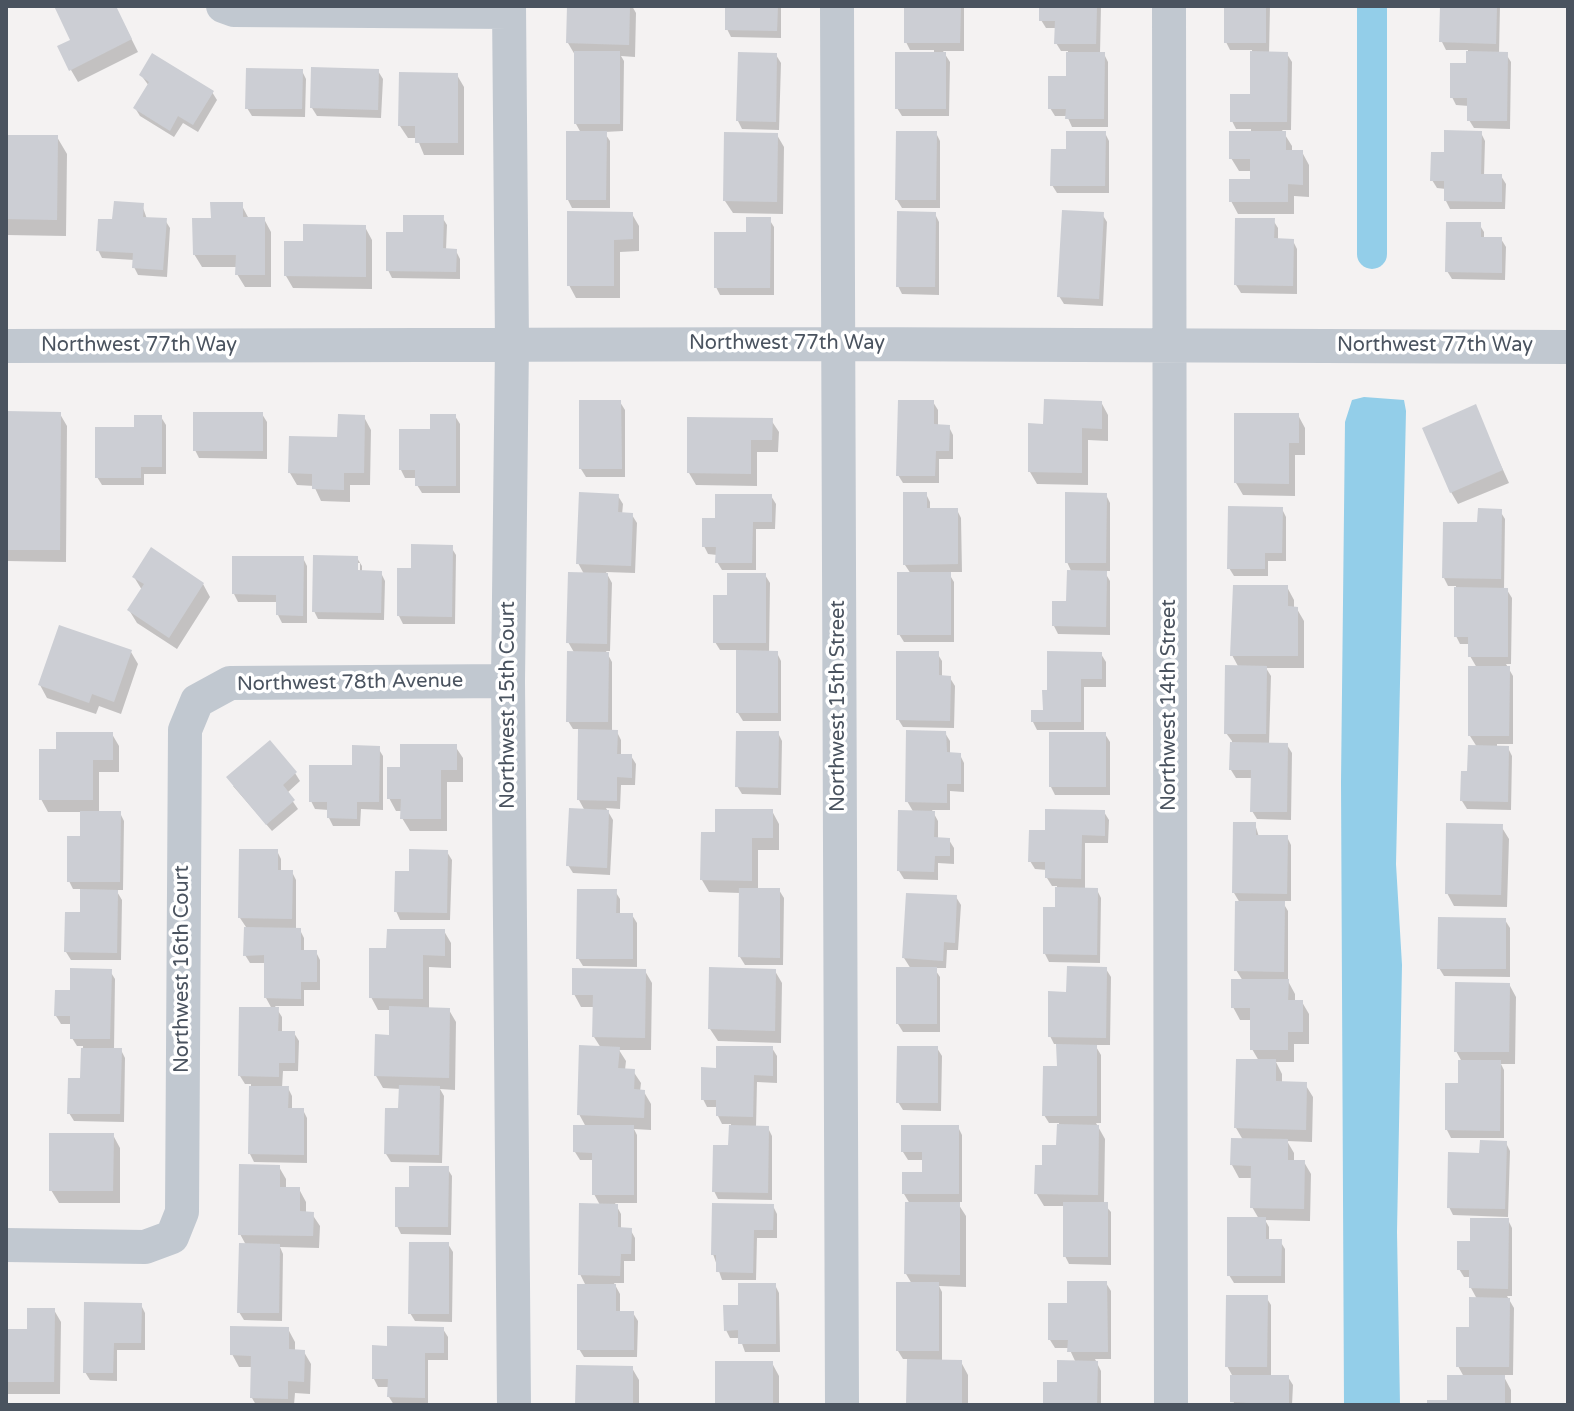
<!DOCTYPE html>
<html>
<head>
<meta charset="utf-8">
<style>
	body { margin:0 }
	#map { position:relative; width:1574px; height:1411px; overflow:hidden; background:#f4f2f2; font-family:"Varela Round",sans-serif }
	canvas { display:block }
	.frame { position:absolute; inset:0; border:8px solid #4a535f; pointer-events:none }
</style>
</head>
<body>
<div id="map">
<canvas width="1574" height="1411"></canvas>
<div class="frame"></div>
</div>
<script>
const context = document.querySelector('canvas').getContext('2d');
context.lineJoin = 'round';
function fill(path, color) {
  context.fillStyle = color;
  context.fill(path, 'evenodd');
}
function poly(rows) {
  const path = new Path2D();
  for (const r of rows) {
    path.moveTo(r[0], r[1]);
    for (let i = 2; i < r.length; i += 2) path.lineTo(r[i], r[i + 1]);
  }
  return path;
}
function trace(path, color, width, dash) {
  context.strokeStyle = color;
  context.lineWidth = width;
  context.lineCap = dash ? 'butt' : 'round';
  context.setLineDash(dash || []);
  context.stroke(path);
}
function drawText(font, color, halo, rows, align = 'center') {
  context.font = font + ' "Varela Round",sans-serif';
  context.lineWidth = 7;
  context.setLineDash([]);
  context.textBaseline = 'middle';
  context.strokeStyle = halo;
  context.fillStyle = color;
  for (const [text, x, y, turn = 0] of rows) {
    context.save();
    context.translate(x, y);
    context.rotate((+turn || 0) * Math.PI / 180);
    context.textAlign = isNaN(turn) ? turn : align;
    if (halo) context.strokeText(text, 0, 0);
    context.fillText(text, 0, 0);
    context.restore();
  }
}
fill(poly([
	[1364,397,1404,400,1406,411,1396,864,1402,965,1397,1232,1400,1405,1344,1405,1341,782,1345,422,1352,400]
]), '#93cee9');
fill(poly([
	[56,6,115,6,138,52,78,82,71,70,73,41],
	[569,6,632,6,636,13,635,57,621,56,624,61,623,131,604,132,610,141,610,208,572,208,568,200,581,133,576,124,575,55,568,43],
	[739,6,781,6,781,38,731,37,727,29],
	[906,6,964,7,964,51,943,51,950,62,949,116,902,116,897,108,934,54,934,50,910,50,906,42],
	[1041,6,1101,6,1100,54,1104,54,1108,62,1108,127,1072,127,1067,116,1055,116,1050,108,1068,78,1068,51,1061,51,1056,43,1057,28,1046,28,1041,20],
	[1226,6,1270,6,1269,54,1287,54,1292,62,1291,130,1282,130,1292,146,1292,152,1302,152,1309,165,1309,197,1294,196,1294,214,1238,214,1231,201,1252,181,1252,171,1239,171,1231,158,1251,133,1251,129,1236,129,1232,121,1252,96,1252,50,1230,50,1226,42],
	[1442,6,1500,6,1499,54,1506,54,1511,62,1510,129,1474,128,1469,120,1469,106,1456,105,1452,97,1468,65,1468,50,1446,50,1442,42],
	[776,55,781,63,779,130,742,129,738,121],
	[302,71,306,79,305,117,252,116,247,108],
	[378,71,383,79,381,118,317,116,312,108],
	[141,75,212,92,217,100,198,132,183,123,174,137,140,116,135,108,149,86],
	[457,75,464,87,464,155,424,155,417,138,408,138,400,126],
	[936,133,940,141,940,208,902,208,897,200],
	[1105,133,1109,141,1109,193,1057,193,1052,185,1068,151],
	[1481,133,1485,141,1484,176,1501,176,1506,184,1505,209,1450,209,1446,201,1446,189,1437,188,1432,180,1446,154],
	[777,135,784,147,783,214,733,213,725,201],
	[6,137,57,137,67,154,66,236,6,235],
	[241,204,249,219,264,219,271,232,271,287,245,287,237,274,237,267,202,267,194,254],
	[142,205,147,219,165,220,170,228,167,277,138,275,134,267,134,260,102,258,98,250,114,222],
	[632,214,639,226,639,251,620,252,620,298,576,298,569,285],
	[935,214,939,222,939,295,902,294,898,286],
	[1102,214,1107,222,1103,306,1064,304,1059,296],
	[442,217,447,225,446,250,456,251,460,259,460,279,392,278,388,270,405,234],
	[769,219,774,227,774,295,720,295,716,287,748,234],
	[1273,220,1278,228,1278,240,1293,241,1297,249,1297,294,1241,293,1236,285],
	[1479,224,1484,232,1484,239,1501,239,1506,247,1505,280,1452,279,1447,271],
	[365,227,372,240,372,289,293,288,286,276,305,243],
	[620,402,625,410,625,477,586,477,581,469],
	[933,402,938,410,938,426,949,427,953,435,953,459,939,459,939,483,903,483,898,475],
	[1101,402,1108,415,1108,441,1088,440,1088,485,1037,484,1030,472,1045,426],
	[6,413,60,414,67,426,66,562,6,561],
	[262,414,267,422,267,459,199,458,195,450],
	[1298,415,1305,428,1305,455,1295,455,1295,496,1243,495,1236,483],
	[455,416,460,424,460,493,422,493,417,485,417,478,405,478,401,470,432,431],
	[161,417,166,425,166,474,144,474,144,485,102,485,97,477,136,429],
	[364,417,371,430,370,485,350,485,350,502,321,501,314,486,297,485,290,473,339,439],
	[1479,417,1509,483,1458,504,1451,492],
	[771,420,779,432,778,452,757,452,757,486,696,485,689,473],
	[926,494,930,502,930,510,957,510,961,518,962,572,948,572,954,582,954,642,904,642,899,634,911,574,905,565],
	[1106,495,1110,503,1110,571,1104,571,1110,581,1110,635,1058,634,1054,626,1068,604,1072,573,1067,562],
	[618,496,623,504,622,515,632,515,637,523,635,573,606,572,612,583,610,651,606,651,612,662,612,732,617,732,621,740,621,756,631,756,636,764,635,785,621,785,620,809,606,808,613,820,610,875,573,873,568,865,585,811,579,800,580,729,573,729,568,721,575,654,568,642,584,574,578,563],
	[771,496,776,504,775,529,756,529,756,570,722,570,717,562,717,555,708,554,704,546,717,520],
	[1282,509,1286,517,1286,561,1268,561,1268,576,1234,576,1229,568],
	[1500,511,1505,519,1504,590,1507,590,1512,598,1511,664,1506,664,1513,676,1513,744,1497,744,1497,748,1508,748,1512,756,1511,810,1467,809,1462,801,1477,747,1470,736,1477,668,1470,656,1470,644,1460,644,1456,636,1456,586,1448,586,1444,578,1479,524],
	[451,547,456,555,455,624,403,624,399,616,413,570],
	[303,558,307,566,307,623,282,623,278,615,278,602,238,602,234,594],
	[357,558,362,566,362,572,381,573,385,581,384,620,318,619,314,611],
	[356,563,360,563,360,580],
	[765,575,770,583,769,653,777,653,781,661,781,721,743,721,738,713,738,650,720,650,715,642,729,597],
	[134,577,203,584,210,597,177,649,137,623,129,610,142,590],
	[1287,587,1294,600,1294,608,1297,609,1304,621,1304,668,1266,668,1271,676,1269,744,1287,745,1292,753,1291,820,1257,819,1252,811,1253,778,1236,778,1231,770,1232,741,1226,733,1239,668,1232,655],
	[131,652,138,664,121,714,99,706,96,714,47,698,40,685],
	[937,653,942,661,942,677,950,678,955,686,954,728,903,727,898,719],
	[1101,654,1106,662,1106,687,1084,687,1084,730,1037,730,1033,722],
	[778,733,782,741,781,795,742,794,737,786],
	[945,733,950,741,950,755,960,755,964,763,964,792,950,791,950,810,932,810,938,821,938,839,949,840,954,848,954,864,938,863,938,880,904,879,899,871,914,813,907,801],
	[112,734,119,746,119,772,99,772,99,813,120,813,124,821,123,890,116,890,122,900,121,960,71,960,66,952,82,914,82,889,73,889,69,881,82,838,82,812,48,812,41,799,58,751],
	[1105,734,1110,742,1110,795,1055,795,1051,787],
	[455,746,463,758,463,782,447,782,447,831,410,831,402,818,402,811,396,811,389,798,402,769],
	[378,748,383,756,383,810,361,809,360,826,333,826,329,818,329,810,315,809,311,801],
	[295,773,300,781,287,793,298,809,272,831,233,786],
	[772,811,779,824,779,850,758,850,758,890,779,890,784,898,783,965,745,965,740,957,740,893,709,892,702,880,717,834],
	[1104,812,1109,820,1108,843,1085,843,1085,890,1097,890,1101,898,1100,963,1049,962,1045,954,1057,910,1057,886,1052,886,1047,878,1047,870,1035,869,1030,861,1047,832],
	[1255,824,1259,837,1287,837,1291,845,1291,901,1282,901,1288,911,1288,981,1295,994,1295,1002,1302,1002,1309,1014,1309,1044,1294,1044,1294,1062,1276,1062,1282,1074,1282,1084,1305,1084,1313,1097,1312,1142,1287,1141,1294,1153,1294,1162,1304,1162,1311,1174,1310,1221,1265,1220,1269,1227,1269,1241,1280,1241,1285,1249,1285,1283,1234,1283,1229,1275,1259,1219,1252,1207,1252,1178,1239,1178,1232,1165,1243,1140,1236,1128,1259,1061,1252,1049,1252,1020,1240,1020,1233,1007,1243,981,1236,970,1240,903,1234,893],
	[1501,826,1509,839,1507,907,1454,906,1447,893],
	[277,851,281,859,281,872,292,872,296,880,296,930,300,930,304,938,304,952,316,952,320,960,320,990,304,990,304,1006,275,1006,282,1017,282,1033,294,1033,299,1041,298,1071,283,1071,282,1088,288,1088,292,1096,292,1110,303,1110,307,1118,307,1163,254,1162,250,1154,251,1084,245,1084,240,1076,272,1009,266,998,266,963,250,963,245,955,246,927,240,918],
	[447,852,452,860,450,920,400,920,396,911,411,873],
	[615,891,620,899,620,915,632,915,637,923,637,967,583,966,578,958],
	[956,897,961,905,958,950,947,950,946,968,934,968,940,977,940,1032,903,1032,898,1024,911,969,904,958],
	[1505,920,1510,928,1510,977,1444,976,1439,968],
	[444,931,451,943,451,968,429,967,429,1009,449,1010,456,1022,455,1090,440,1089,444,1096,442,1163,391,1162,386,1154,400,1110,401,1089,383,1088,376,1076,391,1037,391,1010,378,1010,371,997,388,950],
	[1106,969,1111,977,1110,1045,1095,1045,1101,1055,1101,1123,1096,1123,1105,1139,1104,1204,1111,1212,1111,1265,1069,1264,1065,1256,1065,1206,1044,1206,1036,1193,1044,1167,1058,1147,1059,1123,1049,1123,1044,1115,1059,1068,1058,1044,1054,1044,1050,1036,1068,994],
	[110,971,115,979,114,1050,121,1050,125,1058,124,1122,74,1121,69,1113,82,1080,83,1046,77,1046,72,1038,72,1024,61,1024,56,1016,72,992],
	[645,971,652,983,651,1050,619,1050,626,1061,625,1070,633,1071,641,1083,640,1092,644,1092,651,1104,651,1130,634,1129,637,1135,637,1203,615,1203,621,1214,621,1229,630,1229,635,1238,635,1261,624,1261,624,1283,614,1283,620,1294,620,1313,633,1313,638,1321,637,1357,584,1357,579,1349,586,1286,580,1274,600,1205,594,1194,594,1160,580,1160,575,1152,586,1127,579,1114,601,1048,594,1037,595,1007,581,1007,574,994],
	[775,971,782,983,781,1043,718,1041,710,1029],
	[1509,984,1516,997,1515,1064,1501,1064,1504,1070,1504,1138,1451,1138,1447,1130,1460,1085,1462,1062,1456,1051],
	[772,1048,777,1056,777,1083,757,1082,756,1128,768,1128,772,1136,772,1200,718,1199,714,1191,730,1147,731,1124,722,1124,718,1116,718,1107,707,1107,703,1099,718,1070],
	[937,1048,942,1056,941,1111,903,1110,898,1102],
	[958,1127,962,1135,962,1202,957,1202,966,1216,966,1287,939,1286,942,1292,942,1362,961,1362,968,1375,968,1405,908,1405,909,1359,903,1359,898,1351,912,1284,906,1274,910,1204,904,1194,924,1174,924,1160,908,1160,903,1152],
	[113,1135,120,1148,120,1203,59,1203,51,1190],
	[1506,1143,1510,1151,1508,1217,1453,1215,1449,1207,1481,1155],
	[279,1167,286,1179,286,1189,299,1189,306,1202,306,1213,312,1214,320,1226,319,1248,280,1247,283,1254,282,1321,244,1320,239,1312,246,1245,240,1234],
	[447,1168,452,1176,451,1235,401,1234,397,1226,411,1189],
	[773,1206,777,1214,777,1238,757,1238,756,1280,722,1280,713,1254],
	[1508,1220,1512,1228,1512,1296,1507,1296,1514,1308,1513,1375,1503,1375,1511,1390,1511,1405,1429,1405,1429,1402,1449,1402,1464,1377,1458,1366,1471,1329,1477,1299,1471,1288,1471,1277,1464,1277,1459,1269,1472,1243],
	[448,1244,453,1252,452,1322,415,1321,410,1313],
	[1106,1283,1111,1291,1111,1359,1095,1359,1101,1371,1101,1405,1045,1405,1076,1363,1069,1348,1055,1348,1050,1340,1069,1305],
	[775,1285,779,1293,780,1352,745,1352,740,1338,730,1338,726,1330,740,1307],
	[1266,1297,1271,1305,1271,1377,1288,1377,1293,1385,1292,1405,1234,1405,1232,1375,1227,1366],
	[141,1305,145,1313,145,1350,117,1350,117,1381,90,1380,85,1372],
	[54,1310,61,1322,60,1394,6,1394,6,1331,29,1331],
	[288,1329,295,1342,295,1351,304,1352,311,1364,310,1394,295,1393,294,1405,256,1405,252,1398,252,1367,239,1367,232,1354],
	[443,1329,448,1337,448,1360,428,1360,428,1405,394,1405,389,1397,390,1387,378,1387,374,1379,389,1348],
	[772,1363,779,1376,779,1405,717,1405],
	[632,1368,639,1380,639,1405,577,1405]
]), '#0003');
trace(poly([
	[1372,6,1372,254]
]), '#93cee9', 30);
fill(poly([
	[54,6,116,6,132,39,69,71,57,46,70,40],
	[567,6,630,6,629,45,566,43],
	[725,6,778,6,777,31,725,30],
	[904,6,961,6,960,43,904,43],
	[1039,6,1097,6,1096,44,1054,44,1055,21,1039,21],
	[1224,6,1266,6,1266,43,1224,43],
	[1440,6,1497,6,1496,44,1439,42],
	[574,51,620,51,620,124,574,124],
	[1250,51,1288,52,1287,122,1230,122,1230,94,1250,94],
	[1466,51,1508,52,1507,121,1467,121,1467,98,1450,98,1450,63,1466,63],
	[738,52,777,53,776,122,736,121],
	[895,52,946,52,946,109,895,109],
	[1066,52,1105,52,1104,119,1065,119,1066,109,1048,109,1048,76,1066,76],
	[152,53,214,91,193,125,178,116,170,131,133,108,149,82,139,75],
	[311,67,379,69,378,110,310,108],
	[246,68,303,69,302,109,245,109],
	[399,72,458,73,458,143,415,143,415,126,398,126],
	[1444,130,1482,131,1481,174,1502,174,1502,202,1444,201,1444,181,1430,181,1431,152,1444,152],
	[566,131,607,131,606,200,566,200],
	[896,131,937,131,936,200,895,200],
	[1066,131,1106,131,1105,186,1050,186,1051,149,1066,149],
	[1229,131,1286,131,1286,150,1303,150,1303,185,1288,184,1288,202,1229,202,1229,179,1250,179,1250,159,1229,159],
	[724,132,778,133,777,202,723,201],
	[6,135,58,135,57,220,6,219],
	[114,201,144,203,143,217,167,218,163,270,132,268,133,253,96,251,98,219,112,219],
	[210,202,243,202,243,217,265,217,265,275,235,275,236,255,193,255,192,218,211,218],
	[1062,210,1104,212,1099,299,1057,297],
	[567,211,633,212,633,239,614,240,614,286,567,286],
	[897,211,936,212,935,287,896,287],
	[403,215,444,215,443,248,457,249,456,272,386,271,386,232,403,232],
	[746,217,771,217,770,288,714,288,714,232,746,232],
	[1235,218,1275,218,1274,238,1294,239,1293,286,1234,285],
	[1446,222,1481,222,1481,237,1502,237,1502,273,1445,272],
	[303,224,366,225,366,277,284,276,284,241,303,241],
	[1044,399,1102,401,1102,429,1082,428,1082,473,1028,472,1028,423,1043,424],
	[579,400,621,400,622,469,579,469],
	[898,400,934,400,934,424,950,425,949,451,936,451,935,476,896,476],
	[1476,404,1503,470,1450,493,1422,428],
	[6,411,61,412,60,550,6,550],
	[193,412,263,412,263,451,193,451],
	[1234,413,1299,413,1299,443,1289,443,1289,484,1234,483],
	[338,414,365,415,364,473,344,473,344,490,312,489,312,474,288,473,289,436,337,437],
	[430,414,456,414,456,486,415,486,415,470,399,470,399,429,430,429],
	[134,415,162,415,162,467,141,467,141,478,95,478,95,427,134,427],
	[687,417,773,418,772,440,751,440,751,474,687,473],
	[579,492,619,494,618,512,633,513,631,566,576,564],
	[903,492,927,492,927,508,958,508,958,564,903,565],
	[1065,492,1107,493,1106,563,1065,563],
	[715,494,772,494,772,522,753,522,752,563,715,563,716,547,702,547,702,518,715,518],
	[1228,506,1283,507,1282,553,1265,553,1265,569,1227,569],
	[1478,508,1502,509,1501,579,1442,578,1443,522,1477,522],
	[411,544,453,545,452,617,397,616,397,568,411,568],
	[151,547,204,583,169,638,127,610,144,584,132,577],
	[313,555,358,556,358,570,382,571,381,613,312,612],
	[232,556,304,556,303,616,276,615,276,595,232,594],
	[1067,570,1107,571,1106,627,1052,626,1052,601,1066,601],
	[568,572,608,573,607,644,566,643],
	[897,572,951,572,951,635,897,635],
	[727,573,766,573,766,643,713,643,713,595,727,595],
	[1233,585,1288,585,1288,606,1298,607,1298,656,1230,656],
	[1454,587,1508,588,1508,657,1468,657,1468,637,1454,637],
	[59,625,132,650,114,702,92,694,89,703,38,685],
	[736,650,778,651,778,713,736,713],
	[567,651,609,652,608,722,566,722],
	[896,651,939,651,939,675,951,676,950,721,896,720],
	[1047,651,1102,652,1102,679,1081,679,1081,722,1031,722,1031,710,1043,710,1042,690,1047,690],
	[1225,665,1267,666,1266,734,1224,734],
	[1468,666,1510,666,1509,736,1468,736],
	[578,729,618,730,617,754,632,754,632,778,617,777,617,801,577,800],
	[906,730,946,731,947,752,961,753,961,784,947,784,947,803,905,802],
	[736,731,779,731,778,788,735,787],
	[56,732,113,732,113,760,93,760,93,800,39,800,39,749,56,749],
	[1049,732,1106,732,1106,787,1049,787],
	[270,740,297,772,283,785,295,800,266,825,226,777],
	[1230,742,1288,743,1287,812,1250,812,1251,770,1229,770],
	[400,744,457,744,457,770,441,770,441,819,400,819,401,799,387,799,387,767,400,767],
	[352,745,380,746,379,802,357,802,357,819,327,818,327,802,309,802,309,765,352,765],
	[1468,745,1509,746,1508,802,1460,801,1461,771,1467,771],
	[569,808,609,810,607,868,566,866],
	[715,809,773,809,773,838,752,838,752,881,700,880,701,832,715,832],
	[1045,809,1105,810,1105,836,1082,835,1081,879,1045,878,1045,862,1028,862,1029,830,1045,830],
	[898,810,935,811,934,837,950,838,950,856,935,856,934,872,897,871],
	[80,811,121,811,120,882,67,882,67,836,80,836],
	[1233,822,1256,822,1256,835,1288,835,1287,894,1232,893],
	[1446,823,1503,824,1501,895,1445,894],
	[239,849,278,849,278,870,293,870,292,919,238,918],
	[409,849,448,850,447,913,394,912,395,871,409,871],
	[1055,887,1098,888,1097,955,1043,954,1043,907,1055,907],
	[739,888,780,888,780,958,738,957],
	[80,889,118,890,117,953,64,952,65,912,80,912],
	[577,889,617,889,616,913,633,913,633,959,576,959],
	[906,893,957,895,955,943,944,942,943,961,902,958],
	[1235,901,1285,901,1284,972,1234,971],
	[1438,917,1506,918,1506,969,1437,969],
	[244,927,301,928,301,950,317,950,317,982,301,982,301,999,264,998,264,955,243,956],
	[387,929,445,929,445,956,423,955,423,999,369,998,369,948,386,948],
	[1067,966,1107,967,1106,1038,1048,1037,1048,991,1066,992],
	[709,967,776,969,775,1031,708,1029],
	[896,967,937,967,937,1024,896,1024],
	[70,968,112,969,110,1039,70,1039,70,1016,54,1016,55,990,70,990],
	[572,968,646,969,645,1038,592,1037,593,995,572,995],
	[1231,979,1289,979,1288,1000,1303,1000,1303,1032,1288,1032,1288,1050,1250,1050,1250,1008,1231,1008],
	[1455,982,1510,983,1509,1052,1454,1052],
	[389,1006,450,1008,449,1078,374,1076,375,1034,389,1035],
	[239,1007,279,1007,278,1031,295,1031,295,1063,279,1063,279,1077,238,1076],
	[1056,1044,1097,1045,1097,1116,1042,1116,1043,1066,1057,1066],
	[579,1045,620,1047,618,1068,635,1069,634,1089,645,1090,644,1118,577,1115],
	[716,1046,773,1046,773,1076,754,1075,753,1117,716,1116,716,1100,701,1100,701,1067,716,1068],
	[897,1046,938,1046,938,1103,896,1103],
	[81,1048,122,1048,120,1114,67,1114,68,1078,80,1078],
	[1236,1059,1276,1059,1276,1081,1307,1082,1306,1130,1234,1128],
	[1458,1060,1501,1060,1500,1131,1445,1130,1445,1083,1458,1083],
	[399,1085,440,1086,439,1155,384,1154,385,1108,398,1108],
	[249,1086,289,1086,288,1108,304,1108,304,1155,248,1154],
	[1057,1124,1099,1125,1098,1195,1034,1194,1035,1165,1042,1165,1042,1145,1056,1145],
	[573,1125,634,1125,634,1195,592,1195,592,1153,573,1152],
	[729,1125,769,1126,768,1193,712,1192,713,1145,728,1145],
	[901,1125,959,1125,959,1194,902,1194,902,1172,922,1172,922,1152,901,1152],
	[49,1133,114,1133,113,1191,49,1191],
	[1231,1138,1288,1139,1288,1160,1305,1160,1304,1209,1250,1208,1251,1166,1230,1165],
	[1480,1140,1507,1141,1505,1209,1447,1208,1448,1152,1479,1153],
	[239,1164,280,1165,280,1187,300,1187,300,1211,314,1212,313,1236,238,1235],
	[409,1166,449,1166,448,1227,395,1227,395,1187,409,1187],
	[905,1202,960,1202,960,1275,904,1274],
	[1063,1202,1108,1202,1108,1257,1063,1257],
	[579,1203,618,1204,618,1227,632,1228,631,1254,621,1254,620,1276,578,1275],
	[712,1203,774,1204,773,1230,754,1230,753,1273,716,1272,716,1255,711,1255],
	[1227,1217,1266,1217,1266,1239,1282,1239,1281,1276,1227,1276],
	[1470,1218,1509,1218,1508,1289,1469,1288,1469,1270,1457,1270,1457,1241,1470,1241],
	[409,1242,449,1242,449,1314,408,1314],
	[239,1243,280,1244,279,1313,237,1313],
	[1067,1281,1107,1281,1108,1352,1067,1352,1068,1340,1048,1340,1048,1303,1067,1303],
	[896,1282,939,1282,939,1351,896,1351],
	[738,1283,776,1283,776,1344,738,1344,738,1330,724,1331,723,1305,738,1305],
	[577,1284,616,1284,616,1311,634,1311,634,1350,577,1350],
	[1226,1295,1268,1295,1267,1367,1225,1367],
	[1469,1297,1510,1298,1509,1367,1456,1367,1456,1327,1469,1327],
	[84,1302,142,1303,141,1343,114,1343,113,1373,83,1373],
	[27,1308,55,1308,54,1382,6,1382,6,1329,27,1329],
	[230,1326,289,1327,289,1349,305,1350,304,1382,288,1381,288,1399,250,1398,251,1356,230,1355],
	[387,1326,444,1327,444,1353,425,1353,425,1398,387,1397,388,1379,372,1379,372,1345,387,1346],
	[907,1359,962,1360,962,1405,906,1405],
	[1057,1360,1098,1361,1097,1405,1043,1405,1043,1382,1057,1382],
	[715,1361,773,1361,773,1405,715,1405],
	[576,1365,633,1366,633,1405,575,1405],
	[1230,1375,1289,1375,1289,1405,1230,1402],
	[1447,1375,1505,1375,1505,1403,1427,1405,1427,1400,1447,1400]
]), '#ccced4');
trace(poly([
	[223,6,234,10,509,12],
	[509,6,512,344,508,681,514,1405],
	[837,6,842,1405],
	[1169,6,1171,1405],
	[6,346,837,344,1568,347],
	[6,1245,145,1247,172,1237,182,1212,185,730,197,701,230,683,508,681]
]), '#c1c8d0', 34);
drawText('20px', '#4a535f', '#fff', [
	["Northwest 77th Way",787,344],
	["Northwest 77th Way",139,346],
	["Northwest 77th Way",1435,346],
	["Northwest 78th Avenue",350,683,-1],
	["Northwest 15th Court",509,705,-90],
	["Northwest 14th Street",1170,705,-90],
	["Northwest 15th Street",839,706,-90],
	["Northwest 16th Court",183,969,-90]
]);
</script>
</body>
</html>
